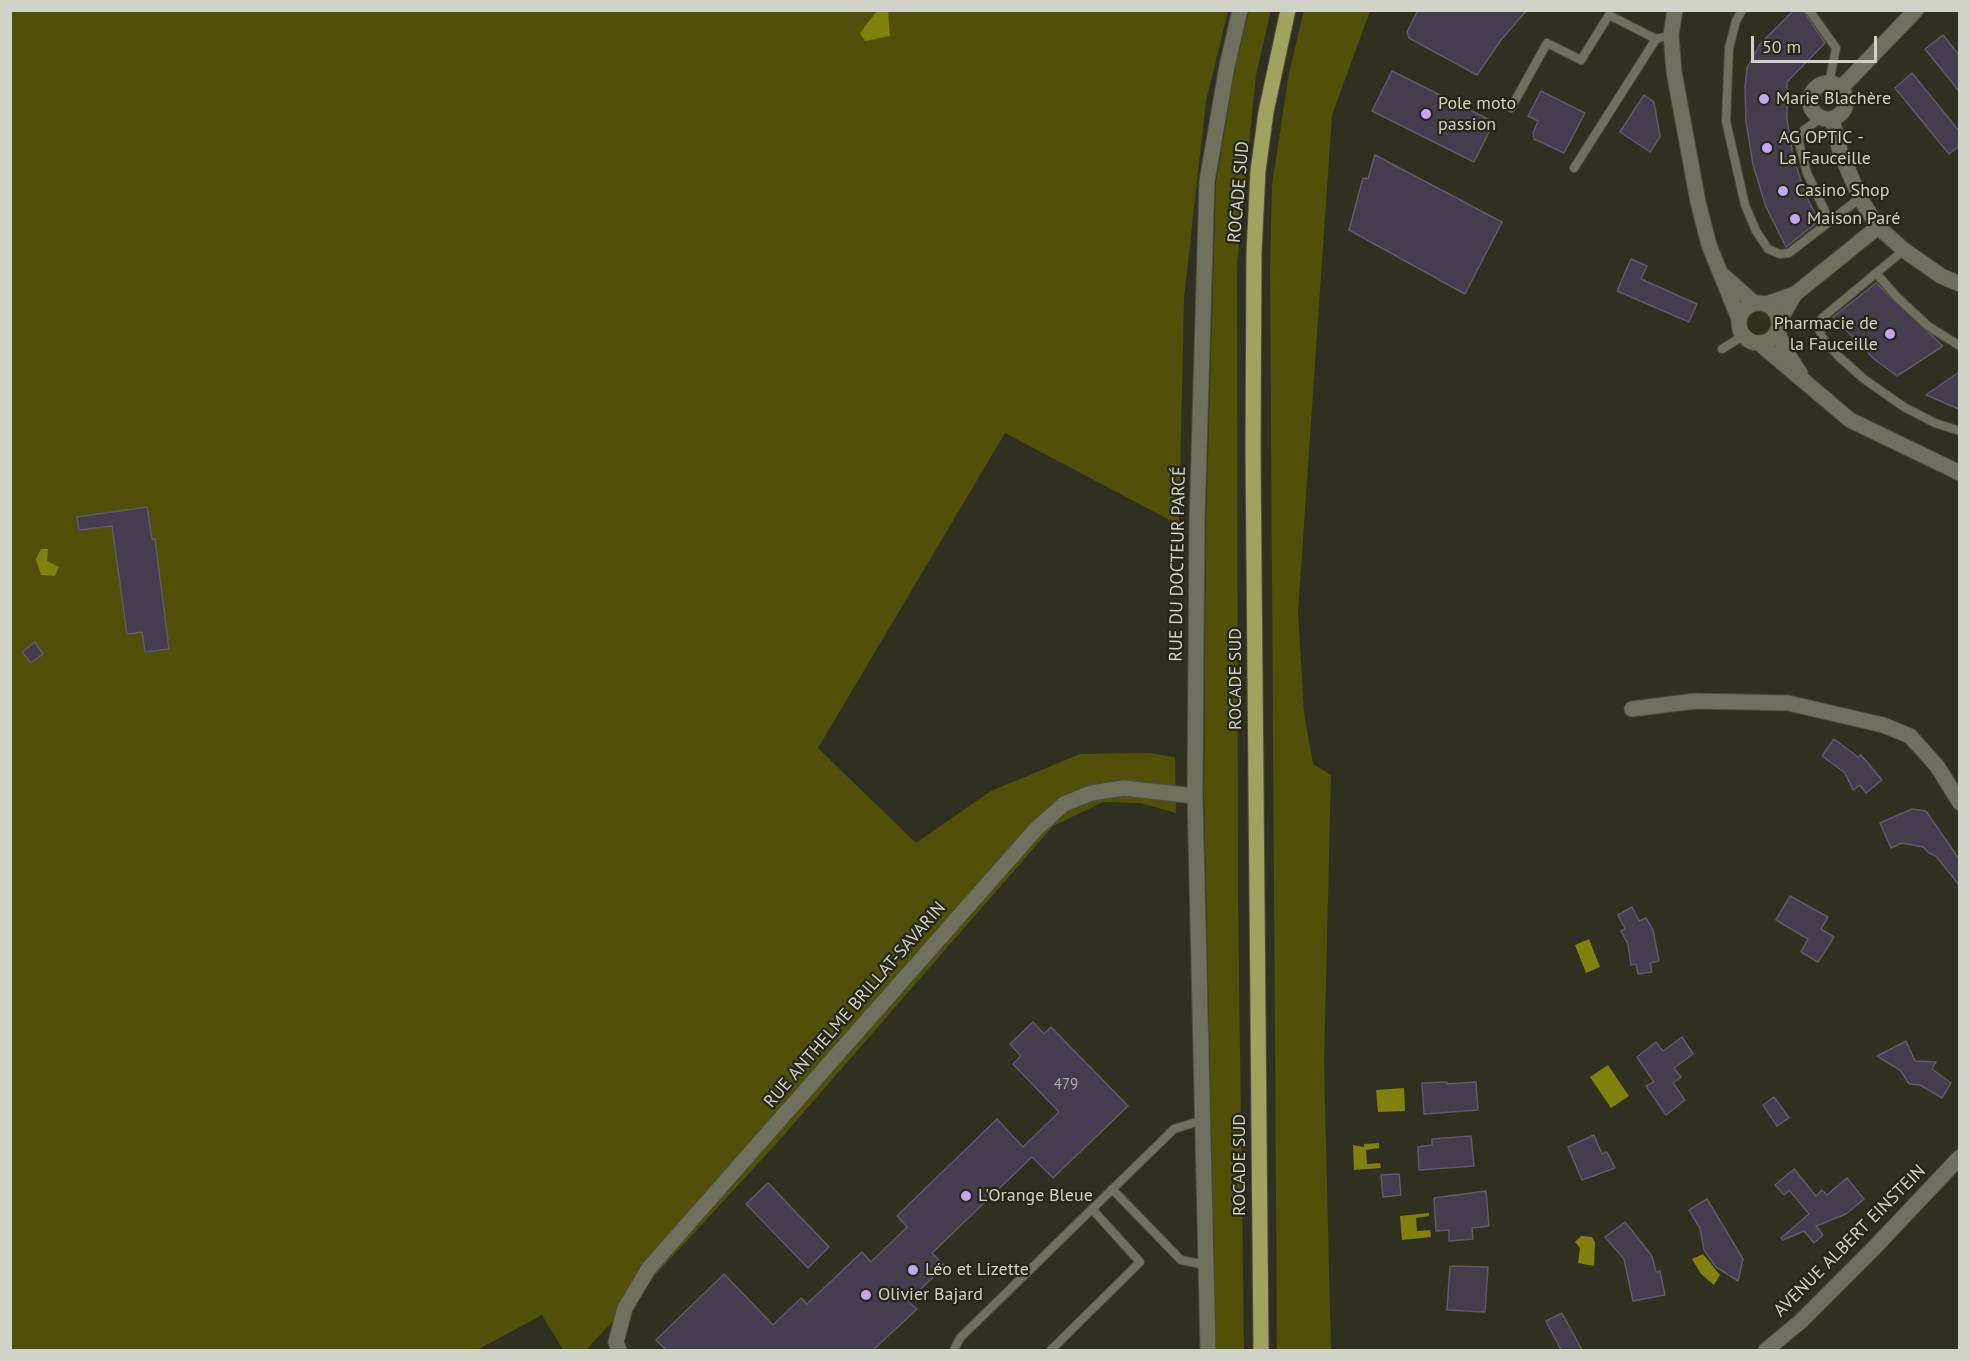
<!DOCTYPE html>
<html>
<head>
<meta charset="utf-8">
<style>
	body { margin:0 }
	#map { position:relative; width:1970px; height:1361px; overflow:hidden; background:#2f3020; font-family:"PT Sans",sans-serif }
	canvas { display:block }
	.frame { position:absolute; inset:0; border:12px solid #d1d2c8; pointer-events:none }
	.scale { position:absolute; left:1751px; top:36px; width:126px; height:27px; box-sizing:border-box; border:3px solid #d1d2c8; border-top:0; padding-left:8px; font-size:18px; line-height:21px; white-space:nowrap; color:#d1d2c8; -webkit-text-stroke:4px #262617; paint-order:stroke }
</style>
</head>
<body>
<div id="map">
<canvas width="1970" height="1361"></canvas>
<div class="frame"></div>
<div class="scale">50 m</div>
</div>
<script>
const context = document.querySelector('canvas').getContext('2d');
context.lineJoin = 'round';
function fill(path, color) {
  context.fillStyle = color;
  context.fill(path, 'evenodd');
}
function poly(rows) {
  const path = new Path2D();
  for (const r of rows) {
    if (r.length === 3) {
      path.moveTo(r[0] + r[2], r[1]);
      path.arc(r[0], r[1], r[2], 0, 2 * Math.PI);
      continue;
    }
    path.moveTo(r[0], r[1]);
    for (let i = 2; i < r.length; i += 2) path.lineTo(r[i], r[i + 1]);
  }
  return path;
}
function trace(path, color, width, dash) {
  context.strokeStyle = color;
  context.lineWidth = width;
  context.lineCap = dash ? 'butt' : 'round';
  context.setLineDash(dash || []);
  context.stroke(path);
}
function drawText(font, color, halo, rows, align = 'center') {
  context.font = font + ' "PT Sans",sans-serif';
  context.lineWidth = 4.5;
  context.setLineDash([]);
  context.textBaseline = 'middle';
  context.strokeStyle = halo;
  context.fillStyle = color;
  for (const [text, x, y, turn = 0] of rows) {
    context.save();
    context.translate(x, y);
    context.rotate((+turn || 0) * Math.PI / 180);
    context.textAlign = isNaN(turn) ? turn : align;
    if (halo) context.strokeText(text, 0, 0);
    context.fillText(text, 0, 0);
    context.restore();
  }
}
fill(poly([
	[1271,10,1256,75,1237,263,1238,900,1244,1350,1216,1350,1204,796,1206,522,1216,182,1235,68,1249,11],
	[1304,10,1370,11,1332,115,1298,612,1304,713,1313,764,1331,775,1324,1063,1331,1350,1277,1350,1270,270,1272,185,1289,73],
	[10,11,1228,11,1206,101,1184,298,1179,525,1005,433,818,748,916,843,991,791,1080,754,1149,753,1175,757,1176,813,1140,803,1103,802,1053,826,776,1144,586,1350,563,1350,542,1315,477,1350,11,1350]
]), '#505009');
fill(poly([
	[877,11,888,11,890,36,865,41,860,33],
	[41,549,48,549,47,561,59,567,55,576,41,575,36,559],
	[1589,939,1600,967,1586,973,1575,945],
	[1608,1065,1629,1096,1611,1108,1590,1077],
	[1404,1088,1405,1111,1378,1112,1376,1090],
	[1379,1143,1379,1148,1366,1150,1367,1164,1380,1163,1381,1168,1354,1170,1353,1145,1364,1147,1364,1144],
	[1429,1213,1429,1216,1416,1218,1417,1231,1430,1230,1431,1237,1402,1240,1400,1216],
	[1581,1236,1592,1237,1595,1242,1594,1266,1578,1263,1580,1248,1575,1242],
	[1703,1254,1720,1275,1714,1285,1701,1274,1692,1259]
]), '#81810e');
const building = poly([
	[1418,10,1527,10,1501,40,1477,75,1409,38,1407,32,1418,10],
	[1794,10,1803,10,1825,43,1787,82,1787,119,1793,156,1806,196,1819,221,1786,247,1766,207,1753,165,1746,121,1745,87,1747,68,1760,44,1794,10],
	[1943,35,1959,55,1959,91,1925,49,1943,35],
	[1392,71,1494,122,1474,162,1372,111,1392,71],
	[1912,73,1959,131,1959,146,1949,154,1895,88,1912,73],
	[1541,91,1585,113,1564,153,1534,139,1533,133,1538,121,1528,116,1541,91],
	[1644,95,1654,102,1660,137,1650,152,1620,132,1644,95],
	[1375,155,1502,222,1465,294,1349,230,1363,178,1368,179,1375,155],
	[1631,259,1647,266,1641,279,1697,304,1689,322,1617,291,1631,259],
	[1876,283,1943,346,1897,376,1874,359,1833,317,1876,283],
	[1959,372,1959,409,1926,395,1959,372],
	[147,507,152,539,155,539,169,649,145,652,142,632,127,634,112,526,79,530,77,517,147,507],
	[35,642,43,654,31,663,22,652,35,642],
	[1834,739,1858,757,1861,755,1882,780,1866,793,1860,785,1853,790,1845,773,1822,756,1834,739],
	[1912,809,1926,811,1959,859,1959,885,1936,856,1929,853,1923,847,1902,843,1891,848,1880,823,1912,809],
	[1790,896,1828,917,1821,929,1834,937,1818,962,1801,952,1808,939,1776,920,1790,896],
	[1632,907,1639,921,1646,918,1653,930,1659,961,1650,963,1652,972,1638,974,1636,964,1631,965,1628,944,1621,931,1625,929,1618,915,1632,907],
	[1033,1022,1044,1034,1051,1027,1128,1106,1053,1178,1032,1157,932,1253,945,1266,908,1301,917,1309,873,1350,666,1350,656,1340,724,1274,773,1325,801,1298,807,1304,862,1252,871,1262,907,1227,897,1216,997,1119,1023,1147,1059,1112,1013,1064,1021,1056,1010,1044,1033,1022],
	[1682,1037,1693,1054,1674,1068,1681,1077,1673,1083,1685,1100,1666,1115,1646,1086,1654,1082,1637,1057,1656,1042,1663,1051,1682,1037],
	[1906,1041,1915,1061,1936,1062,1932,1069,1951,1083,1942,1098,1920,1085,1909,1084,1901,1071,1877,1056,1906,1041],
	[1447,1082,1447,1084,1476,1082,1478,1110,1424,1114,1422,1083,1447,1082],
	[1774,1097,1789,1118,1777,1126,1763,1105,1774,1097],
	[1594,1135,1602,1154,1607,1152,1615,1168,1582,1180,1568,1147,1594,1135],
	[1471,1136,1474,1166,1419,1170,1418,1147,1432,1145,1432,1139,1471,1136],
	[1794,1169,1816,1196,1822,1190,1827,1195,1847,1178,1864,1199,1846,1214,1816,1226,1823,1235,1814,1243,1804,1231,1783,1240,1781,1238,1809,1214,1789,1190,1784,1195,1775,1185,1794,1169],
	[1399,1174,1401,1195,1383,1197,1381,1175,1399,1174],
	[768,1183,829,1247,808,1268,746,1204,768,1183],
	[1486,1191,1489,1226,1472,1228,1473,1239,1449,1241,1449,1230,1436,1231,1434,1198,1486,1191],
	[1707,1199,1743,1259,1738,1281,1716,1267,1704,1250,1700,1228,1689,1210,1707,1199],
	[1625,1222,1652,1256,1656,1272,1660,1271,1665,1295,1633,1301,1624,1259,1605,1237,1625,1222],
	[1450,1266,1488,1267,1485,1312,1447,1310,1450,1266],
	[1562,1313,1582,1350,1561,1350,1546,1321,1562,1313]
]);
fill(building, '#433d4d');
trace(building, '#605a6b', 1.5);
const service = poly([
	[1742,10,1736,21,1729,48,1726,121,1745,205,1756,231,1768,249,1780,254,1789,253,1860,198],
	[1809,10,1836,48,1829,83],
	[1511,108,1547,43,1581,60,1609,15,1656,39],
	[1821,118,1804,130,1798,139,1807,173,1829,220],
	[1574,168,1656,39,1671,35],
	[1904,250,1822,318,1818,326,1822,337,1838,356,1864,379,1904,407,1935,423,1960,431],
	[1876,273,1898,298,1928,326,1960,346],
	[1722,349,1743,336],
	[1112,1189,1181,1260,1206,1265],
	[954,1350,960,1338,1174,1129,1203,1120],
	[1051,1350,1140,1262,1092,1209]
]);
const minor = poly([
	[1828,101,18],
	[1841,88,1916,10],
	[1832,119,1840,151,1860,198,1878,227],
	[1766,304,1795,294,1878,227,1904,250,1941,276,1960,284],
	[1779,321,1795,294],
	[1632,709,1695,701,1788,703,1883,725,1910,736,1937,766,1960,803],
	[619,1350,616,1342,625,1308,649,1268,1036,829,1064,804,1091,793,1124,788,1195,796],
	[1208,1350,1195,796,1197,522,1207,181,1227,66,1240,10],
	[1766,1350,1800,1322,1876,1246,1960,1157]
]);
const tertiary = poly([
	[1675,10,1671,35,1674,72,1698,202,1709,245,1739,319],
	[1724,276,1754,303],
	[1759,323,20],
	[1777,331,1786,352,1800,373],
	[1759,343,1850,420,1960,473]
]);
const primary = poly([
	[1261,1350,1253,449,1254,253,1258,171,1266,112,1288,10]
]);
trace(service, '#4c4c3e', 10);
trace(minor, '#4c4c3e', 17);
trace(tertiary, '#4c4c3e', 17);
trace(primary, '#4c4c3e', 17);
trace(service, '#6f705e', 8);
trace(minor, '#6f705e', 15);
trace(tertiary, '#6f705e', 15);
trace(primary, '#a0a25f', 15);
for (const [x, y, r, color] of [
	[1764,99,6,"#c4a7f1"],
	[1426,114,6,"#c4a7f1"],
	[1767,148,6,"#c4a7f1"],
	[1783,191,6,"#c4a7f1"],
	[1795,219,6,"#c4a7f1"],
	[1890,334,6,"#c4a7f1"],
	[966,1196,6,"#c4a7f1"],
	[913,1270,6,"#c4a7f1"],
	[866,1295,6,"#c4a7f1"]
]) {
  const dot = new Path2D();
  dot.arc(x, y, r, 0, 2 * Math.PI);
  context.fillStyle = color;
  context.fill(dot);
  trace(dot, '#262617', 2);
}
drawText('15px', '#aeada9', null, [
	["479",1066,1085]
]);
drawText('18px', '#d1d2c8', '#262617', [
	["Marie Blachère",1776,99],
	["Pole moto",1438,104],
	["passion",1438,125],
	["AG OPTIC -",1779,138],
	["La Fauceille",1779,159],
	["Casino Shop",1795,191],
	["Maison Paré",1807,219],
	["Pharmacie de",1878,324,"right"],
	["la Fauceille",1878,345,"right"],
	["L'Orange Bleue",978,1196],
	["Léo et Lizette",925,1270],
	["Olivier Bajard",878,1295]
], 'left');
drawText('18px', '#d1d2c8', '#262617', [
	["ROCADE SUD",1239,192,-85],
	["RUE DU DOCTEUR PARCÉ",1178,564,-89],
	["ROCADE SUD",1236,679,-90],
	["RUE ANTHELME BRILLAT-SAVARIN",855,1005,-49],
	["ROCADE SUD",1240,1165,-90],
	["AVENUE ALBERT EINSTEIN",1850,1241,-45]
]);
</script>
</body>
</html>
